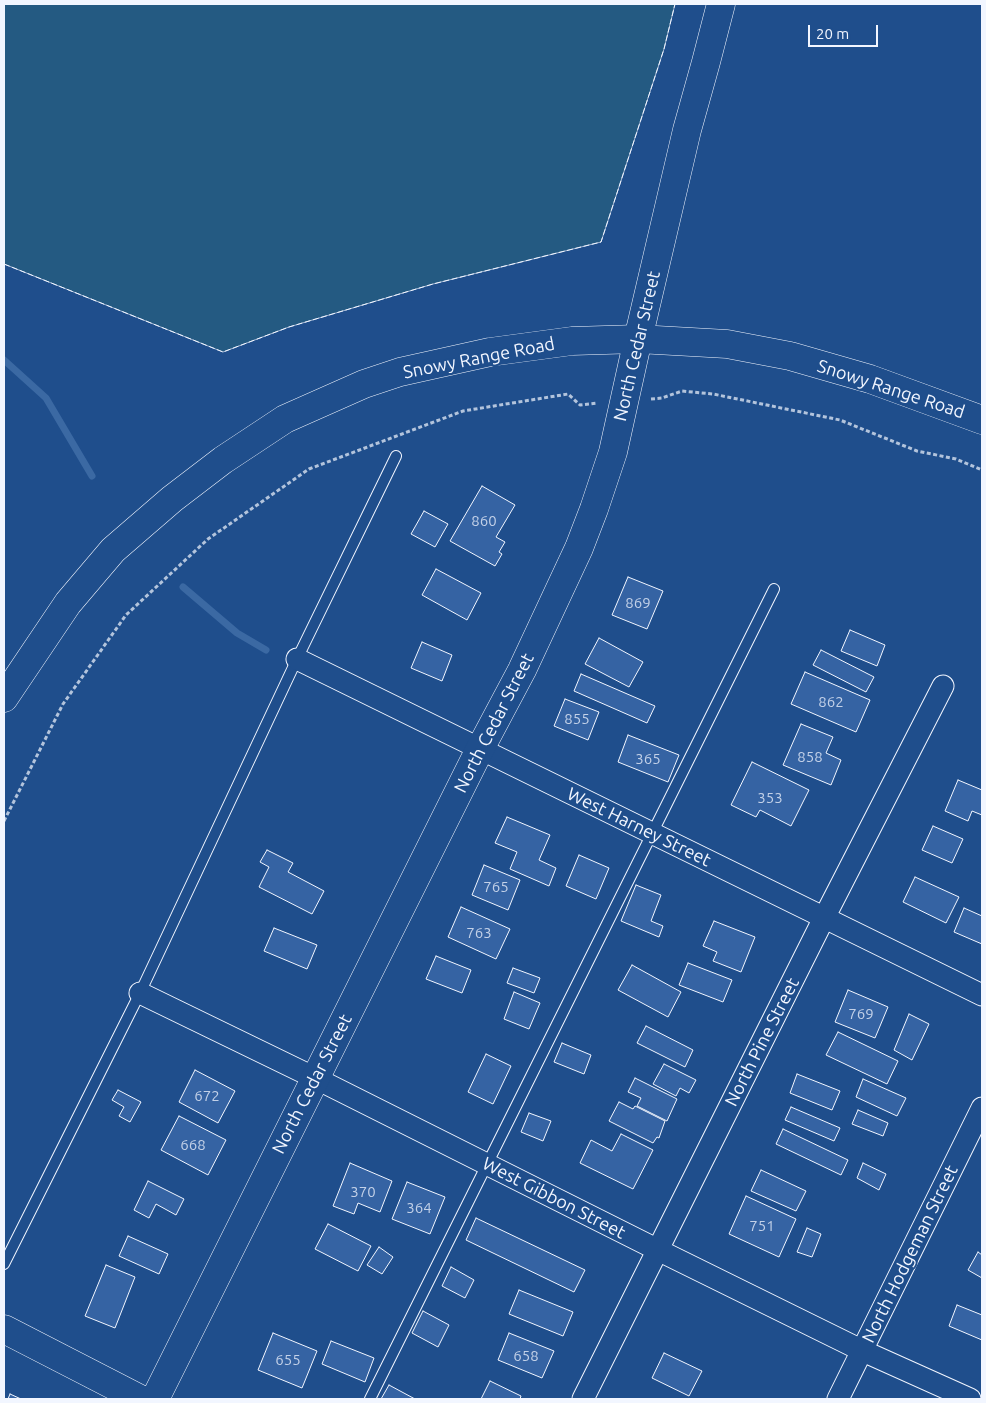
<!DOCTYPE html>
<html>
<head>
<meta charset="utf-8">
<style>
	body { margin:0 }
	#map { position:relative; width:986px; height:1403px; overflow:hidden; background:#1f4e8c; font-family:Ubuntu,sans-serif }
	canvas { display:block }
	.frame { position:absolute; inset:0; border:5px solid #f2f6ff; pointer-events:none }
	.scale { position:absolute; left:808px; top:25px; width:70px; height:22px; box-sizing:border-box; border:2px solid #f2f6ff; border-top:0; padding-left:6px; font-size:15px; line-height:18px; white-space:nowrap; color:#f2f6ff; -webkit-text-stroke:4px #1f4e8c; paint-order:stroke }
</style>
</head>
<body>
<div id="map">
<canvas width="986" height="1403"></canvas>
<div class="frame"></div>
<div class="scale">20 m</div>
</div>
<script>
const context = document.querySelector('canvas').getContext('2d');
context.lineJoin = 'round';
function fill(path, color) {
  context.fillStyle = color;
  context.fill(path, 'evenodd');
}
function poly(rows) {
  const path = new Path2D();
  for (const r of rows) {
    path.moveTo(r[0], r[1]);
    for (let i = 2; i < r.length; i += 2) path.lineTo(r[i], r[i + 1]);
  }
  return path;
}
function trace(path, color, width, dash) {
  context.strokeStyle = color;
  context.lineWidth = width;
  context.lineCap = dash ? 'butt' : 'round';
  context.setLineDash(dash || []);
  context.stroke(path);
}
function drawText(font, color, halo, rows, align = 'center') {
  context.font = font + ' Ubuntu,sans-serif';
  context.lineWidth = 4;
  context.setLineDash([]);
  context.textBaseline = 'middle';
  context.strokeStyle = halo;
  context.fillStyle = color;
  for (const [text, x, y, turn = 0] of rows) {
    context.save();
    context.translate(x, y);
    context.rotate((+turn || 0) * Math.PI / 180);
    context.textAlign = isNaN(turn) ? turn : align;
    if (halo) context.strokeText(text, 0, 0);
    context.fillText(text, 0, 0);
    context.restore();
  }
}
const green = poly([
	[4,4,675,4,664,49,601,242,433,284,289,327,223,352,4,264,4,4]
]);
fill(green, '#245a82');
trace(green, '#a8bbd7', 1);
trace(poly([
	[4,360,46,398,92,476],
	[183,587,237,633,266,650]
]), '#3b69a3', 7);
const building = poly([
	[482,486,515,505,496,537,505,542,499,552,502,554,495,566,450,541,482,486],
	[424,511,448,524,435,547,411,534,424,511],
	[436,569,481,593,467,620,422,595,436,569],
	[628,577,663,591,647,629,612,615,628,577],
	[850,630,885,645,877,666,841,651,850,630],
	[599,638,643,662,629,687,585,664,599,638],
	[422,642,452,655,442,681,411,668,422,642],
	[821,650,874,677,866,692,813,665,821,650],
	[805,672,870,700,856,732,791,704,805,672],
	[581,674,655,706,647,723,574,691,581,674],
	[565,699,599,712,588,740,554,726,565,699],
	[801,724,833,737,826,753,841,760,831,785,783,765,801,724],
	[628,735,679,755,668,782,618,762,628,735],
	[752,762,809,790,791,826,760,810,756,817,731,805,752,762],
	[958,780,982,790,982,815,972,811,968,821,945,811,958,780],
	[507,817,550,835,539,860,556,868,549,886,510,869,517,852,495,843,507,817],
	[933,826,963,839,952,863,922,850,933,826],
	[267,850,293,863,288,872,324,891,312,914,259,887,269,867,260,862,267,850],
	[579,855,609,868,596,899,566,886,579,855],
	[484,865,520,880,508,910,472,895,484,865],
	[915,877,959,897,946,923,903,902,915,877],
	[636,885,661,895,651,921,663,926,659,937,621,921,636,885],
	[461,907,510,929,496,959,448,937,461,907],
	[964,908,982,916,982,944,954,932,964,908],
	[714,921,755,937,741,972,713,961,717,952,703,946,714,921],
	[274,928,317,945,307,969,264,951,274,928],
	[436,956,471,970,462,993,426,979,436,956],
	[688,963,732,980,723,1002,679,985,688,963],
	[632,965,681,992,668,1017,618,990,632,965],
	[513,968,540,978,534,993,507,983,513,968],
	[848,990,888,1007,875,1038,835,1022,848,990],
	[514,992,540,1003,529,1029,504,1019,514,992],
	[909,1014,929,1024,912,1060,894,1050,909,1014],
	[646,1026,693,1050,685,1067,637,1043,646,1026],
	[838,1032,898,1061,887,1084,826,1055,838,1032],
	[562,1043,591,1055,584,1074,554,1062,562,1043],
	[486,1054,511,1066,493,1104,468,1092,486,1054],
	[664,1064,696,1080,689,1093,680,1088,676,1096,653,1084,664,1064],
	[195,1070,235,1091,218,1123,179,1102,195,1070],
	[797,1074,840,1091,832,1110,790,1093,797,1074],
	[635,1078,677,1099,667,1121,637,1106,641,1098,628,1092,635,1078],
	[863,1079,906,1098,897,1116,856,1097,863,1079],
	[118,1090,141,1102,130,1122,119,1116,124,1107,112,1100,118,1090],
	[619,1102,633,1109,635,1106,665,1121,659,1138,657,1137,653,1143,609,1121,619,1102],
	[791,1107,840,1128,834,1141,785,1120,791,1107],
	[858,1110,888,1123,883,1136,852,1124,858,1110],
	[529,1113,551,1121,543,1141,521,1132,529,1113],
	[179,1116,226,1140,208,1175,161,1150,179,1116],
	[783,1129,848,1160,841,1175,776,1144,783,1129],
	[621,1134,653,1150,633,1189,580,1163,591,1140,612,1151,621,1134],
	[350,1163,392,1181,380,1212,358,1203,354,1214,333,1206,350,1163],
	[863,1163,886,1174,879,1190,857,1178,863,1163],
	[761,1170,806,1191,796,1211,751,1191,761,1170],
	[148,1181,184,1199,176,1215,156,1204,149,1218,134,1210,148,1181],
	[407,1182,445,1197,430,1234,392,1219,407,1182],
	[746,1196,796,1219,779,1257,729,1234,746,1196],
	[476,1218,585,1270,574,1292,466,1240,476,1218],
	[328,1224,371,1246,358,1271,315,1249,328,1224],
	[807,1228,821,1234,812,1257,797,1252,807,1228],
	[128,1236,168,1254,159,1274,119,1256,128,1236],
	[379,1247,393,1257,382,1274,367,1265,379,1247],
	[978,1252,982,1255,982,1278,968,1270,978,1252],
	[106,1265,135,1277,115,1328,85,1316,106,1265],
	[451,1267,474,1280,465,1298,442,1286,451,1267],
	[519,1290,573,1312,563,1336,509,1314,519,1290],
	[957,1305,982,1315,982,1340,949,1326,957,1305],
	[423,1311,449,1325,438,1347,412,1333,423,1311],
	[273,1333,317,1351,302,1388,258,1370,273,1333],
	[509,1333,554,1351,542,1378,498,1360,509,1333],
	[331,1341,374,1358,365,1382,322,1364,331,1341],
	[664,1353,702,1371,689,1396,652,1378,664,1353],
	[490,1381,521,1396,520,1399,481,1399,490,1381],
	[389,1385,415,1399,381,1399,389,1385],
	[10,1394,21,1399,8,1399,10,1394]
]);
fill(building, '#3563a3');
trace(building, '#f2f6ff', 1);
const lane = poly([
	[4,1264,140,993,297,659,396,456],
	[370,1399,774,589]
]);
const street = poly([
	[297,659,982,995],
	[140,993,315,1078,658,1250,863,1351,970,1399],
	[583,1399,824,918,943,686],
	[838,1399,982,1108]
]);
const secondary = poly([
	[4,1329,140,1399],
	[155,1399,480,749,522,670,579,548,594,509,613,452,638,339,687,130,706,62,721,4]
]);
const primary = poly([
	[4,698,68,603,113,550,172,499,223,460,285,419,364,384,400,372,490,352,572,341,638,339,727,344,790,356,870,379,982,420]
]);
trace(lane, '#f2f6ff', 12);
trace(street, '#f2f6ff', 23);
trace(secondary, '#f2f6ff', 29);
trace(primary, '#f2f6ff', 29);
trace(poly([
	[651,399,662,398,682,391,713,394,840,420,917,451,956,459,982,470],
	[4,821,63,704,126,615,208,539,309,469,463,411,568,394,580,405,597,403]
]), '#b3c4dc', 3, [4, 2.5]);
trace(lane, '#1f4e8c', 10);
trace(street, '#1f4e8c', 21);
trace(secondary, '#1f4e8c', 28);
trace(primary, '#1f4e8c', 28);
trace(poly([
	[4,264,223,352,289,327,433,284,601,242,664,49,675,4]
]), '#f2f6ff', 1, [6, 2.5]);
drawText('15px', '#c3d1e8', null, [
	["860",484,521],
	["869",638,603],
	["862",831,702],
	["855",577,719],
	["858",810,757],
	["365",648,759],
	["353",770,798],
	["765",496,887],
	["763",479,933],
	["769",861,1014],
	["672",207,1096],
	["668",193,1145],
	["370",363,1192],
	["364",419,1208],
	["751",762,1226],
	["658",526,1356],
	["655",288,1360]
]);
drawText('18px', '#f2f6ff', '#1f4e8c', [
	["North Cedar Street",637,346,-77],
	["Snowy Range Road",479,358,-11],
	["Snowy Range Road",891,389,18],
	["North Cedar Street",494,723,-63],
	["West Harney Street",639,827,26],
	["North Pine Street",762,1042,-63],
	["North Cedar Street",312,1084,-63],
	["West Gibbon Street",554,1198,27],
	["North Hodgeman Street",910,1254,-64]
]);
</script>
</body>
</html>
